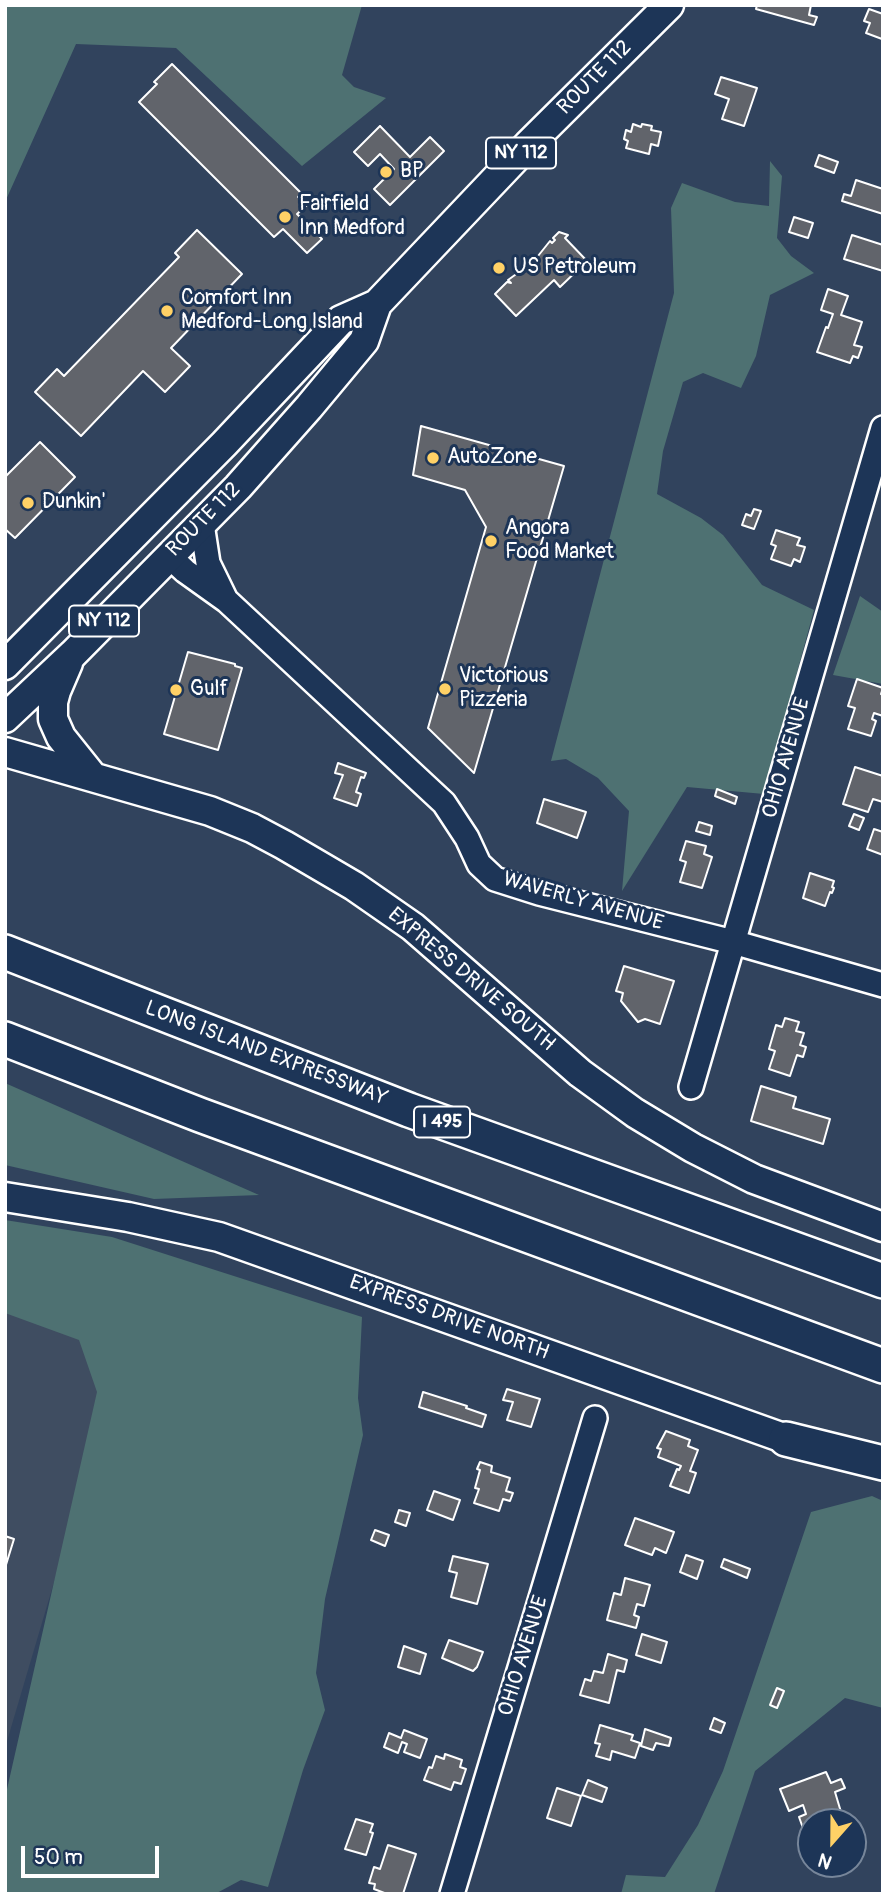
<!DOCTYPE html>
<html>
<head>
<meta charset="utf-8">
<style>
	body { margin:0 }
	#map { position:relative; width:888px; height:1899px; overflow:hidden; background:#31435d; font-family:Pangolin,sans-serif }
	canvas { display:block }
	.frame { position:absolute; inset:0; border:7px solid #fff; pointer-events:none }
	.north { position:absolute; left:797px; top:1808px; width:70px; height:70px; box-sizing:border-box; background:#1d3557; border:2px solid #77869a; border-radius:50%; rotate:201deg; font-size:19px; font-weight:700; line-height:28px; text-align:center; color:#fff }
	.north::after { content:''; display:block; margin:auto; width:24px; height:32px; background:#ffd166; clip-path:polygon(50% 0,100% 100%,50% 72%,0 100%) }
	.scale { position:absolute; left:21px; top:1846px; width:138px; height:32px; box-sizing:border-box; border:4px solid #fff; border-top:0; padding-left:9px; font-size:21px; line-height:24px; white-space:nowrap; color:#fff; -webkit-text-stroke:5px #1d3557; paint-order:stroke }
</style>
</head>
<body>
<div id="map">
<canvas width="888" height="1899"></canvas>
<div class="frame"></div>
<div class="north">N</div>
<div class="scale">50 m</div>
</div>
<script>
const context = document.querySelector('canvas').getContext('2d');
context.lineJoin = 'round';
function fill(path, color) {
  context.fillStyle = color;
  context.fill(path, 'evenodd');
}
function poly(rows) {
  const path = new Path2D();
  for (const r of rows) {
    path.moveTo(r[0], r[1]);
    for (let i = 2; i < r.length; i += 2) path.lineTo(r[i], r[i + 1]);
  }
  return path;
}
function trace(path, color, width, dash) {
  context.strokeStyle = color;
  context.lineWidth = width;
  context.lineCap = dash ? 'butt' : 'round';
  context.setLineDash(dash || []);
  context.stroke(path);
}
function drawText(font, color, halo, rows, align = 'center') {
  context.font = font + ' Pangolin,sans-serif';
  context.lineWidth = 6;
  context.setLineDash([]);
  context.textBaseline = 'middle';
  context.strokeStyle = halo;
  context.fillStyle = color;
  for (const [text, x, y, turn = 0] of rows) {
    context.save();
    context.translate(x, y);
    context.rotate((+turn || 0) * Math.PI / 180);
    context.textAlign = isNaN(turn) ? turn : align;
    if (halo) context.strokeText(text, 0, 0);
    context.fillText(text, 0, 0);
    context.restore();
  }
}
fill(poly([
	[5,1310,84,1330,109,1396,5,1748]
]), '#3f4d61');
fill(poly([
	[5,5,362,5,342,75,354,87,386,98,302,166,176,48,76,44,5,202],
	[770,161,782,176,777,238,791,256,814,273,770,295,756,356,741,388,703,373,683,382,663,451,657,494,701,518,723,535,762,585,814,610,764,794,687,787,622,891,629,811,598,778,566,759,551,761,674,293,671,208,682,183,735,202,769,206],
	[860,596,883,612,883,684,833,675],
	[5,1083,259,1195,154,1199,5,1165],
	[5,1220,112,1237,362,1317,358,1398,363,1435,325,1599,316,1673,325,1710,303,1770,268,1887,241,1880,215,1894,5,1894,5,1798,97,1392,79,1340,5,1313],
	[872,1496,883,1501,883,1708,845,1698,755,1771,714,1894,621,1894,626,1875,665,1877,698,1825,723,1771,811,1512]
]), '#4e7172');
const building = poly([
	[757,5,811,5,809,15,817,17,814,25,756,9,757,5],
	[869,9,883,14,882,39,866,33,870,23,864,21,869,9],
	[172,64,301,193,298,197,307,205,297,214,322,239,307,253,283,229,274,237,139,102,157,84,154,82,172,64],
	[721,77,757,88,744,126,722,119,729,99,715,94,721,77],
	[633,124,641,127,642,124,652,126,651,130,661,132,658,146,651,144,649,154,626,148,628,141,624,139,626,130,631,132,633,124],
	[380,126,410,157,430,137,444,151,390,205,374,189,394,169,380,154,368,166,354,152,380,126],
	[819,155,838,162,834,173,815,166,819,155],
	[856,180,883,189,883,214,842,201,844,194,851,196,856,180],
	[794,217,813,223,808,238,789,232,794,217],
	[197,230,242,274,171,348,190,366,165,392,143,371,81,436,35,392,57,369,64,376,179,257,175,253,197,230],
	[559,232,568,235,565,238,587,261,560,287,554,280,516,316,495,294,507,282,511,283,508,280,526,267,523,264,531,257,534,261,550,241,552,243,555,240,553,238,559,232],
	[852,235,883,245,883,271,844,259,852,235],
	[828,289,848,296,841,315,862,322,854,345,862,347,858,358,853,356,850,363,817,352,826,327,828,328,833,314,821,310,828,289],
	[421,426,564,466,474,773,428,728,486,527,465,490,413,475,421,426],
	[40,442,75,477,15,538,5,529,5,477,40,442],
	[754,509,761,511,754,529,742,525,746,514,751,516,754,509],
	[776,530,800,538,797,545,805,547,800,562,794,559,791,566,771,559,776,546,771,544,776,530],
	[188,652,235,664,235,666,242,668,218,750,164,734,188,652],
	[857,679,883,688,881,694,883,695,883,716,874,713,872,719,876,721,871,736,848,729,855,708,848,706,857,679],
	[338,763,366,773,364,778,361,777,356,792,361,794,357,806,334,798,343,775,335,773,338,763],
	[855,767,883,776,883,802,873,799,868,812,843,804,855,767],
	[717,789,737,797,735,804,715,796,717,789],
	[544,799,586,812,577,838,537,823,544,799],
	[854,814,864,818,859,830,849,826,854,814],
	[699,822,712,826,710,835,696,831,699,822],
	[874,829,883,832,883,855,867,849,874,829],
	[686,841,706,846,704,854,712,857,702,888,680,882,686,862,680,860,686,841],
	[810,873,834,881,832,887,834,888,832,893,830,892,825,906,803,898,810,873],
	[624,966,674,981,660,1024,645,1019,638,1022,621,1001,623,993,616,991,624,966],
	[785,1018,799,1022,796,1031,804,1033,800,1045,806,1047,803,1057,797,1055,790,1076,769,1069,775,1051,769,1049,776,1025,782,1027,785,1018],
	[761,1086,796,1097,793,1108,830,1119,823,1144,751,1121,761,1086],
	[507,1389,540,1399,531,1427,507,1420,513,1402,503,1400,507,1389],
	[423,1392,467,1406,466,1408,486,1415,482,1427,419,1407,423,1392],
	[666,1431,690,1440,688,1446,698,1450,690,1471,696,1473,689,1493,670,1486,677,1469,679,1470,681,1466,658,1457,661,1449,657,1448,666,1431],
	[480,1462,492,1466,491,1472,510,1478,506,1491,513,1493,510,1501,503,1499,499,1511,474,1503,479,1489,475,1488,480,1470,477,1469,480,1462],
	[434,1491,460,1500,453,1520,427,1510,434,1491],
	[399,1510,410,1513,406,1526,395,1522,399,1510],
	[635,1518,674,1532,666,1553,655,1548,652,1555,625,1545,635,1518],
	[375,1530,389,1535,385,1546,371,1540,375,1530],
	[5,1536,14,1539,5,1568,5,1536],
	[686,1555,703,1561,697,1579,680,1572,686,1555],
	[453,1556,488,1564,477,1604,451,1597,457,1573,449,1571,453,1556],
	[724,1559,750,1569,747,1578,721,1567,724,1559],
	[625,1578,650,1585,644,1606,637,1604,634,1615,639,1617,636,1628,607,1620,614,1593,621,1595,625,1578],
	[642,1634,667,1642,661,1663,636,1655,642,1634],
	[449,1640,483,1652,477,1667,473,1671,442,1658,449,1640],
	[404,1646,426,1654,420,1674,398,1667,404,1646],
	[608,1654,627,1660,624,1672,617,1670,609,1703,580,1695,585,1679,591,1681,594,1671,603,1673,608,1654],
	[777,1688,784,1691,777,1708,770,1705,777,1688],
	[714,1718,725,1723,721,1733,710,1729,714,1718],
	[600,1725,633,1735,631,1740,640,1743,635,1758,612,1751,610,1760,596,1756,600,1744,595,1743,600,1725],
	[645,1729,671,1738,669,1746,656,1743,653,1750,641,1746,645,1729],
	[404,1730,427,1739,420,1758,404,1752,407,1744,402,1742,398,1753,384,1747,389,1733,401,1738,404,1730],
	[445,1754,462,1760,460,1767,466,1769,461,1784,454,1782,451,1790,424,1780,429,1767,432,1768,436,1756,444,1759,445,1754],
	[826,1772,831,1783,841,1779,845,1788,835,1792,844,1822,811,1822,811,1841,808,1842,799,1817,806,1814,803,1805,789,1811,780,1789,826,1772],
	[588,1780,607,1788,602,1802,582,1795,588,1780],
	[557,1788,581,1796,571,1826,547,1818,557,1788],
	[356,1819,373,1824,370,1832,373,1833,366,1855,345,1849,356,1819],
	[388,1845,416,1854,403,1894,387,1894,374,1889,375,1884,369,1883,374,1867,380,1869,388,1845]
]);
fill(building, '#61646b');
trace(building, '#fff', 2);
const minor = poly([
	[202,524,208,563,225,598],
	[169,556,185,571,227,601,444,803,467,838,479,864,495,879,539,893,733,942,883,985],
	[691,1087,883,428],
	[452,1894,595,1418]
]);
const major = poly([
	[68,663,56,691,53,702,53,719,61,737,93,777],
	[5,665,224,444,341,320,377,304,528,145,669,5],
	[5,718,73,654,238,487,309,407,364,341,377,304],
	[5,752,210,811,252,828,284,845,354,886,413,927,580,1073,635,1113,693,1148,754,1179,883,1227],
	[5,1197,128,1217,219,1237,806,1446]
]);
const highway = poly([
	[5,952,409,1110,883,1281],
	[5,1039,200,1115,883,1366],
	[786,1439,883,1463]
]);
trace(minor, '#fff', 28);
trace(major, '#fff', 33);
trace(highway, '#fff', 38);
trace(minor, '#1d3557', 23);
trace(major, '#1d3557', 28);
trace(highway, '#1d3557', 33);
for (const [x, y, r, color] of [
	[386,172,7,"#ffd166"],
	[285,217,7,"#ffd166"],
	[499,268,7,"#ffd166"],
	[167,311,7,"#ffd166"],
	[433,458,7,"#ffd166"],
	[28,503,7,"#ffd166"],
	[491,541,7,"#ffd166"],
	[445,689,7,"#ffd166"],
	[176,690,7,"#ffd166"]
]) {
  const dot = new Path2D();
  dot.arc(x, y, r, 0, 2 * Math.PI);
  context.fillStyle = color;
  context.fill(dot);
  trace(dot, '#1d3557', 2.5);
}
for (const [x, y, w] of [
	[521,153,70],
	[104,621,70],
	[442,1122,56]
]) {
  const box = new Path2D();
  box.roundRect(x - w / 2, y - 15.5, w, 31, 5);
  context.fillStyle = '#1d3557';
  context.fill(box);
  trace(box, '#fff', 2);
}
drawText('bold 19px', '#fff', null, [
	["NY 112",521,153],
	["NY 112",104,621],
	["I 495",442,1122]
]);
drawText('21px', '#fff', '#1d3557', [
	["ROUTE 112",595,78,-45],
	["ROUTE 112",204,520,-45],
	["OHIO AVENUE",787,758,-74],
	["WAVERLY AVENUE",583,902,16],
	["EXPRESS DRIVE SOUTH",471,980,40],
	["LONG ISLAND EXPRESSWAY",266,1054,21],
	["EXPRESS DRIVE NORTH",449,1318,20],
	["OHIO AVENUE",524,1656,-73]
]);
drawText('21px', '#fff', '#1d3557', [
	["BP",400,172],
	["Fairfield",299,205],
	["Inn Medford",299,229],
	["US Petroleum",513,268],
	["Comfort Inn",181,299],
	["Medford-Long Island",181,323],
	["AutoZone",447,458],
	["Dunkin'",42,503],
	["Angora",505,529],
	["Food Market",505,553],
	["Victorious",459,677],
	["Pizzeria",459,701],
	["Gulf",190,690]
], 'left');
</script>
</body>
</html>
